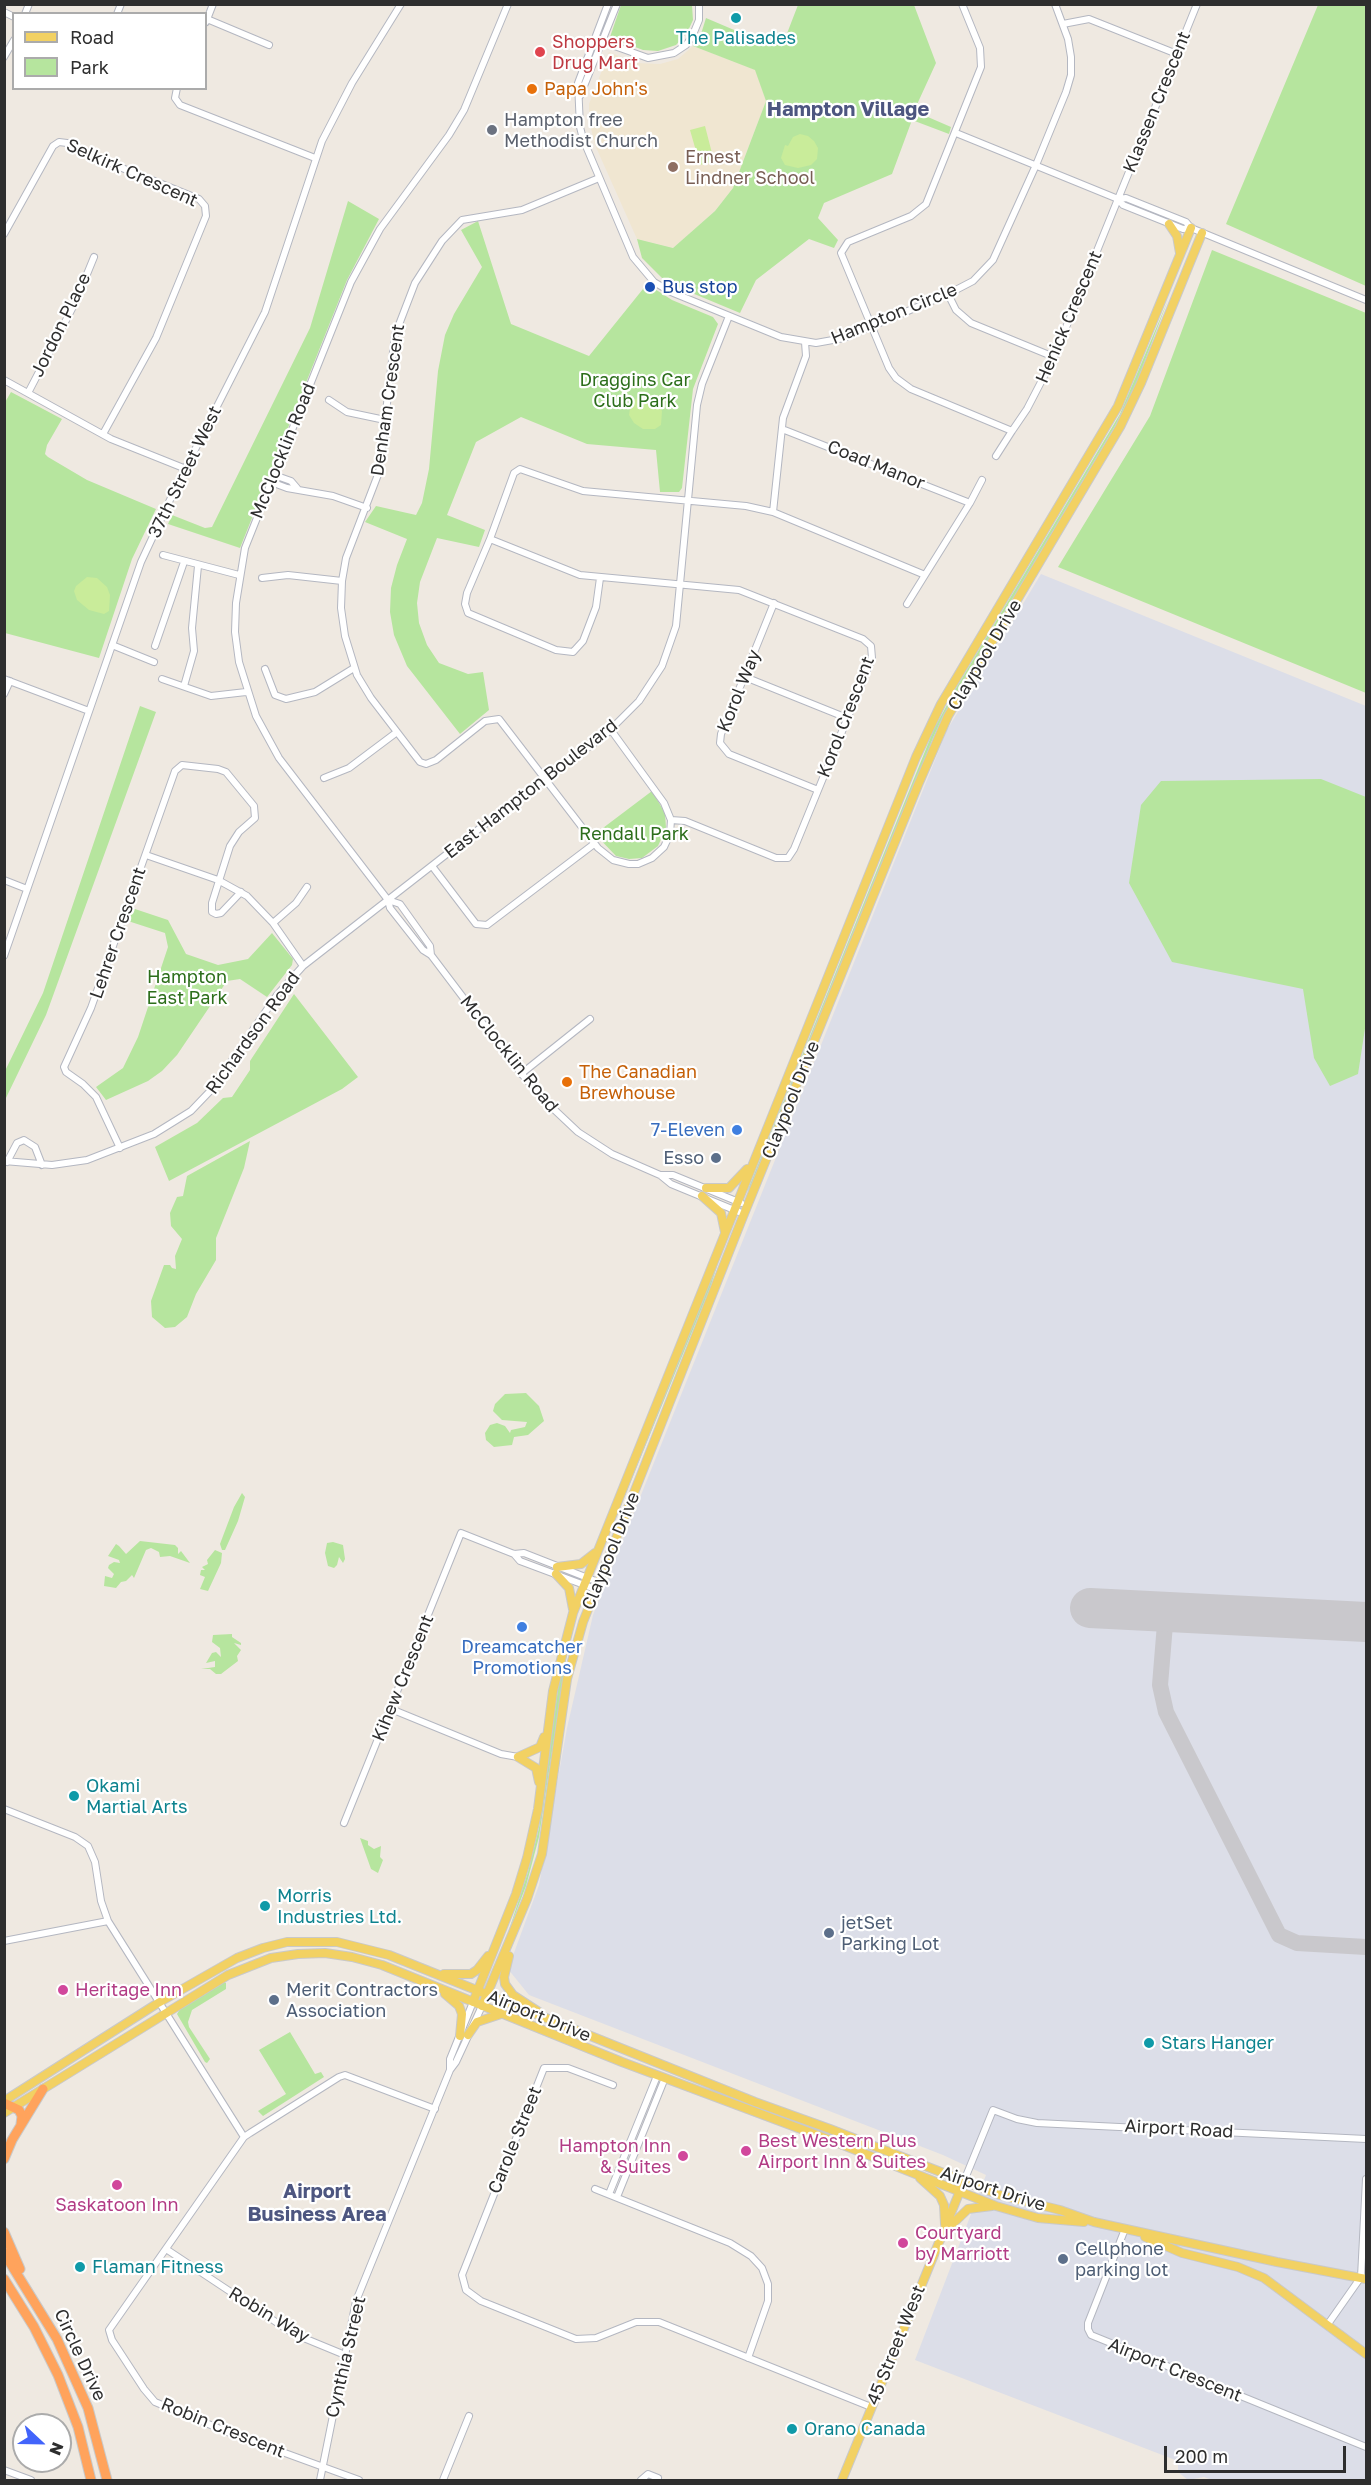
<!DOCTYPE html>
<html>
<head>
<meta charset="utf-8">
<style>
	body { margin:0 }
	#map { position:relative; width:1371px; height:2485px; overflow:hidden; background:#efe9e1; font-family:"Golos Text",sans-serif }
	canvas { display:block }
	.frame { position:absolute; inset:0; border:6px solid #2e2e2e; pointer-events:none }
	.legend { position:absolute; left:12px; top:12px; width:195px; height:78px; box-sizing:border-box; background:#fff; border:2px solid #ababab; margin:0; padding:8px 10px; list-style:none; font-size:18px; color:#2e2e2e }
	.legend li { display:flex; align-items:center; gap:12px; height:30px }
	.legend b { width:30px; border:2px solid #ababab }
	.north { position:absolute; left:12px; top:2413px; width:60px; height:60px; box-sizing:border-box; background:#fff; border:2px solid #ababab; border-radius:50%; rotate:112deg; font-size:16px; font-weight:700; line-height:24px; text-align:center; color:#2e2e2e }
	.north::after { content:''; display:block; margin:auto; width:21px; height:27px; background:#4264fb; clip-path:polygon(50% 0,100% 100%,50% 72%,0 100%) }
	.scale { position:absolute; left:1164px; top:2446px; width:182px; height:27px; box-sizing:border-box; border:3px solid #2e2e2e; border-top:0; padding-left:8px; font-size:18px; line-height:21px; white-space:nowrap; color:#2e2e2e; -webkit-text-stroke:4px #fff; paint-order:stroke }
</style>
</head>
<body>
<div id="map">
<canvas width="1371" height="2485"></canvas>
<div class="frame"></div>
<ul class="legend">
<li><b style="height:8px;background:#f2d163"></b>Road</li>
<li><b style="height:16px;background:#b6e59e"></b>Park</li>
</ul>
<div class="north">N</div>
<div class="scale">200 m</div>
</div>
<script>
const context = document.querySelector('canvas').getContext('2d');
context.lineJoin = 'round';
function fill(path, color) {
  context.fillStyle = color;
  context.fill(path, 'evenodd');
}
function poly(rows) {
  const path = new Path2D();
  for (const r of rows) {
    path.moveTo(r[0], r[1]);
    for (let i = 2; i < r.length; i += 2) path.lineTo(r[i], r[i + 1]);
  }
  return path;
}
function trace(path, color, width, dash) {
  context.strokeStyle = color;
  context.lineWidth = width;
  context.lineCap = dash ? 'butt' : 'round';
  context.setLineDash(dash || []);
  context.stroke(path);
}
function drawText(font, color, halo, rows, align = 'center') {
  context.font = font + ' "Golos Text",sans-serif';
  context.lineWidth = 4.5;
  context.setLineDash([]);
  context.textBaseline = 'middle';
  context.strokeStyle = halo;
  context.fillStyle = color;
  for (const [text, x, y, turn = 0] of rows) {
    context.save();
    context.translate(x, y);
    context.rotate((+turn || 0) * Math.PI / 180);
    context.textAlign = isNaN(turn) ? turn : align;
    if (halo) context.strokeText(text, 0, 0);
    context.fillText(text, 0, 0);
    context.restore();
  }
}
fill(poly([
	[693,46,756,70,766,101,733,188,715,211,673,248,637,239,595,145,589,120,589,104,609,52,636,63,660,64,678,59]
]), '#f0e6d1');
fill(poly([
	[1041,574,1366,706,1366,2480,1212,2480,1204,2477,1188,2480,1178,2472,1178,2461,915,2360,986,2175,943,2155,529,1995,508,1969,539,1885,567,1728,593,1615,947,730]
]), '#dcdee8');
fill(poly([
	[621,5,692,5,693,20,687,33,676,45,658,51,643,50,617,40,613,42,610,37],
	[798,5,914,5,936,63,914,111,951,127,949,134,912,120,892,174,824,203,818,218,838,240,834,248,809,239,756,280,740,313,680,288,662,278,642,258,637,239,673,248,715,211,733,188,766,101,755,70,693,46,701,34,706,18,767,44,786,36],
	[1318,5,1366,5,1366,286,1226,224],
	[348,201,379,219,347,280,240,548,168,524,172,515,205,528,212,527,310,328],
	[478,221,511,324,589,356,647,284,672,300,713,317,718,324,693,389,682,488,679,492,660,492,656,450,587,444,521,417,476,442,447,515,485,530,479,547,437,538,420,582,417,603,419,623,427,645,439,663,468,674,483,672,489,710,460,734,407,666,394,635,390,612,391,588,397,565,407,539,365,522,376,506,416,515,422,503,429,469,438,371,445,335,454,314,482,267,461,230],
	[1212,250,1366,313,1366,693,1058,567,1150,416],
	[1168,300,1136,384,1115,426,943,716,933,738,755,1179,747,1192,934,729,955,690,1120,414],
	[11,392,62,419,47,445,45,454,48,457,87,480,156,509,132,559,99,658,5,633,4,404],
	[140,706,156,712,46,1015,5,1100,5,1071,43,993],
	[1321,779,1366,797,1366,1022,1358,1074,1330,1086,1314,1058,1303,989,1172,962,1129,883,1141,805,1161,781],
	[652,791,665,813,666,828,658,846,642,858,629,859,616,856,595,834],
	[132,908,168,920,186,954,218,965,248,959,272,933,293,959,292,965,267,997,240,979,227,981,177,1055,162,1071,148,1081,106,1100,96,1087,123,1068,138,1037,168,947,165,933,128,921],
	[294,994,358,1077,342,1089,169,1181,155,1147,197,1123,223,1098,232,1097,250,1070,250,1061],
	[250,1141,244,1168,216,1238,216,1260,196,1294,187,1317,175,1327,165,1328,152,1317,151,1301,164,1265,170,1265,172,1268,176,1269,175,1256,182,1239,171,1226,170,1213,177,1197,183,1196,187,1176],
	[718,1263,710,1288,594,1571],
	[526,1393,539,1406,544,1421,528,1435,514,1437,512,1445,494,1447,486,1440,485,1433,490,1425,497,1423,505,1426,510,1433,511,1430,525,1427,527,1422,502,1420,493,1411,495,1404,505,1394],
	[242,1493,245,1497,238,1521,225,1550,222,1550,220,1544,223,1536,234,1507],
	[140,1541,175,1545,178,1548,178,1554,181,1551,190,1563,170,1556,160,1557,159,1552,151,1548,146,1550,134,1578,132,1575,126,1581,121,1582,116,1588,104,1586,105,1576,112,1578,114,1574,108,1568,109,1565,114,1562,120,1563,119,1560,108,1556,116,1544,119,1546,126,1554],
	[333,1542,343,1545,345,1559,343,1563,339,1557,337,1565,334,1568,328,1566,325,1553,327,1543],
	[215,1550,222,1553,221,1563,208,1591,200,1589,205,1577,200,1575,201,1570,205,1570,202,1567,208,1564,207,1560],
	[232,1634,232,1637,241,1643,241,1645,234,1643,241,1650,237,1656,238,1661,221,1674,216,1674,210,1669,201,1669,215,1667,215,1661,206,1663,212,1653,216,1652,221,1657,220,1648,212,1642,213,1635],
	[569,1640,539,1837,526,1886,508,1933,528,1872,539,1828,558,1689],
	[360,1838,368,1841,368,1845,374,1849,381,1846,380,1857,383,1860,378,1873,371,1869],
	[224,1982,226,1983,226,1989,192,2010,188,2022,189,2027,210,2059,207,2063,205,2062,177,2014,180,2009],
	[290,2032,315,2074,321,2072,324,2077,263,2116,258,2111,286,2094,259,2050]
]), '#b6e59e');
fill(poly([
	[705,126,714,161,700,165,690,130],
	[800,134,808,136,814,141,818,148,817,159,811,165,798,168,785,165,781,158,785,145,788,146,793,137],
	[642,395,655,399,662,411,661,425,655,429,643,429,634,423,629,415,631,402],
	[87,577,97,578,107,587,110,595,109,611,104,614,89,610,77,600,74,591,76,586]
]), '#c9ec9a');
trace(poly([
	[1166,1612,1160,1685,1166,1712,1279,1935,1297,1943,1366,1947]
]), '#c9c8cc', 16);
trace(poly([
	[1090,1608,1366,1622]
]), '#c9c8cc', 40);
const minor = poly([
	[508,4,464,110,449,135,380,229,351,282,245,548,236,603,235,632,239,662,256,716,279,758,388,900,390,908,423,950,431,955,515,1066,543,1099,578,1132,612,1154,660,1175,671,1184,744,1214],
	[608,4,578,83,580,127,583,139,633,257,654,282,671,292,781,337,816,343,844,338,948,294,973,281,993,260,1036,165,1066,92,1071,75,1071,57,1068,39,1055,4],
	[962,4,980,48,981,67,926,204,911,216,848,242,841,253,889,368,896,378,911,389,1012,431,1027,409,1054,357,1197,4],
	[4,12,14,17],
	[25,14,29,4],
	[117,14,121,4],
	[207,19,269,45],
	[206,22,213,4],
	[1063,24,1089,19,1177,54],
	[595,39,648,58,674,53,686,45,692,37,699,20,699,4],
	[4,57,14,40],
	[177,88,175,98,180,105,315,158],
	[580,96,617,4],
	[956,133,1118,199,1126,198,1186,222,1191,228],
	[599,178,522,210,462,220,442,241,415,283,395,335,379,472,346,558,342,581,341,608,345,636,357,675,371,698,420,762,426,764,436,760,485,721,499,719,598,848,613,860,629,864,638,864,652,858,664,847,670,834,671,820,664,803,611,730],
	[1118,199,1123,205,1183,229,1191,228,1366,300],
	[4,234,53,146,59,142,67,143,117,166,199,199,205,206,206,216,156,338,103,434],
	[948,294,956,310,971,323,1054,357],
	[4,380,111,439,186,469],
	[28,393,76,301,94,257],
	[329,400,347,412,385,420],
	[996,456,1012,431],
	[274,475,291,481,297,488],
	[271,482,287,488,333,496,367,508],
	[970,503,982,480],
	[773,512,783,418,806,356,805,342],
	[490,539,467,593,465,604,468,613,556,650,573,652,583,641,596,607,600,578],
	[163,555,239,575],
	[262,578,288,575,342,581],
	[774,603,721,734,720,743,729,754,818,790],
	[907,604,925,575],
	[112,645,154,662],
	[155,646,184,562],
	[265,669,275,695,286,699,315,692,354,668],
	[745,677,847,718],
	[4,679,89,711],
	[162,679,211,696,246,692],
	[184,686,194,651,192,628,198,566],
	[4,694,10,681],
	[324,778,349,768,397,732],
	[671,820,685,821,776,858,788,858,794,849,872,658,871,646,863,639,739,590,580,575,490,539,514,473,520,469,583,491,746,506,773,512,925,575,970,503,782,429],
	[146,855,218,880,247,896,273,923,303,966],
	[432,866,476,924,487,925,594,844],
	[4,880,27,889],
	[388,900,400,904,430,946,431,955],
	[273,923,296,903,307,887],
	[4,956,141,562,176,487,265,312,322,141,352,83,401,4],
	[521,1074,590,1019],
	[120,1148,96,1097,83,1084,66,1072,64,1067,91,1008,175,771,182,765,218,769,226,772,254,806,255,818,239,832,230,846,212,903,212,912,216,914,221,913,241,892],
	[4,1161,52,1165,87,1160,154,1134,191,1111,213,1088,277,995,303,966,538,783,604,736,639,701,662,666,676,626,697,405,702,384,729,316],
	[7,1162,17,1143,24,1140,35,1147,42,1165],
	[660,1175,673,1175,741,1203],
	[514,1554,520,1561,595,1589],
	[391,1709,501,1754,518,1757],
	[4,1809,75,1837,88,1846,95,1862,101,1901,108,1921,244,2137],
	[344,1823,461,1533,514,1554,524,1553,598,1582],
	[4,1941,108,1921],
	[450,2070,450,2059,473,2002],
	[613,2085,568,2068,544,2068,462,2275,466,2290,481,2301,576,2339,596,2338,636,2322,659,2322,871,2407],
	[964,2181,993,2110,1017,2119,1037,2123,1366,2139],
	[595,2189,730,2243,751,2256,762,2268,768,2284,768,2301,748,2358],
	[609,2194,657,2076],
	[617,2197,665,2078],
	[1125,2229,1088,2323,1088,2329,1091,2335,1366,2447],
	[166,2249,294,2334,345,2355],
	[1328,2324,1361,2277,1366,2179],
	[4,2470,31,2480],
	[320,2480,356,2301,450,2070,456,2062,482,2006],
	[359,2480,230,2433,155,2402,144,2389,112,2340,109,2330,244,2137,250,2133,339,2077,345,2075,435,2109],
	[443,2480,469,2416],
	[641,2480,648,2474,658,2478,657,2480]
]);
const major = poly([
	[1169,224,1177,236,1180,253],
	[706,1188,729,1188,747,1169],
	[702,1196,721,1213,725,1232],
	[557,1567,581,1564,595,1553],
	[556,1574,569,1588,573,1609],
	[518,1757,540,1747,544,1737],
	[518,1757,536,1768,539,1782],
	[509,1956,504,1977,505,1984,513,1995,539,2012],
	[444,1974,471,1974,477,1970,488,1956],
	[445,1994,459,2006,462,2014,460,2036],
	[473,2002,516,1894,527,1858,538,1809,553,1691,573,1613,916,757,941,704,1118,406,1191,228],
	[482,2006,527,1899,542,1854,567,1679,583,1622,744,1214,918,785,948,716,1120,427,1141,383,1202,233],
	[468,2035,477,2022,501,2014],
	[4,2101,158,2003,237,1958,263,1948,287,1942,337,1942,389,1955,755,2102,830,2129,1000,2195,1060,2210,1094,2222,1277,2262,1366,2279],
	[4,2113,228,1975,271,1958,298,1954,325,1953,352,1957,382,1965,622,2062,833,2141,996,2206,1038,2218,1084,2222],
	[920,2178,940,2196,944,2205,945,2224],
	[946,2230,968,2209,992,2206],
	[1145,2237,1182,2253,1238,2267,1264,2278,1366,2354],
	[842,2480,962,2186]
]);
const highway = poly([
	[4,2103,19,2110,22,2116,21,2124],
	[4,2159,12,2140,43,2089],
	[4,2232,20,2269],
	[4,2253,57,2339,88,2408,107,2480],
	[4,2279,34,2327,58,2375,78,2427,91,2480]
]);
trace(minor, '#b4b7c1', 8);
trace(major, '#c9c9c9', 10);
trace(highway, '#c9c9c9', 11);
trace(minor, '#fff', 6);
trace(major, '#f2d163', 8);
trace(highway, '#ffa35c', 9);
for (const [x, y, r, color] of [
	[736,18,6,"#0f9aa8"],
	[540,52,6,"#e0444e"],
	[532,89,6,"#e8710a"],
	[492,130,6,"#6b7280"],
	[673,167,6,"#8d6e63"],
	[650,287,6,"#1a4fb4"],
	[567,1082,6,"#e8710a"],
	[737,1130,6,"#3f7fe0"],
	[716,1158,6,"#5c6f8a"],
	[522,1627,6,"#3f7fe0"],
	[74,1796,6,"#0f9aa8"],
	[265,1906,6,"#0f9aa8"],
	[829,1933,6,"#5c6f8a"],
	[63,1990,6,"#d1479c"],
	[274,2000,6,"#5c6f8a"],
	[1149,2043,6,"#0f9aa8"],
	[746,2151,6,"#d1479c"],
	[683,2156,6,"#d1479c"],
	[117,2185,6,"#d1479c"],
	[903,2243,6,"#d1479c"],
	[1063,2259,6,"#5c6f8a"],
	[80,2267,6,"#0f9aa8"],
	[792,2429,6,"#0f9aa8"]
]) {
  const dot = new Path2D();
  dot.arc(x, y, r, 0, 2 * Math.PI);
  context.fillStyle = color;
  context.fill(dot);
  trace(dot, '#fff', 2);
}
drawText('18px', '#0d838f', '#fff', [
	["The Palisades",736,38,"center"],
	["Okami",86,1786],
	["Martial Arts",86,1807],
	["Morris",277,1896],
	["Industries Ltd.",277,1917],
	["Stars Hanger",1161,2043],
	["Flaman Fitness",92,2267],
	["Orano Canada",804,2429]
], 'left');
drawText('18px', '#be3a42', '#fff', [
	["Shoppers",552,42],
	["Drug Mart",552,63]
], 'left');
drawText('18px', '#c56008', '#fff', [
	["Papa John's",544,89],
	["The Canadian",579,1072],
	["Brewhouse",579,1093]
], 'left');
drawText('18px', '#2e2e2e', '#fff', [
	["Klassen Crescent",1157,102,-68],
	["Selkirk Crescent",132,173,24],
	["Hampton Circle",894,314,-22],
	["Henick Crescent",1069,317,-67],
	["Jordon Place",61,325,-64],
	["Denham Crescent",388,400,-82],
	["McClocklin Road",283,451,-68],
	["Coad Manor",876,465,22],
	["37th Street West",185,472,-64],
	["Claypool Drive",985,655,-59],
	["Korol Way",739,691,-68],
	["Korol Crescent",846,717,-69],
	["East Hampton Boulevard",531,789,-38],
	["Lehrer Crescent",118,933,-71],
	["Richardson Road",253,1033,-54],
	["McClocklin Road",509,1054,51],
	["Claypool Drive",791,1100,-68],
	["Claypool Drive",611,1551,-68],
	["Kihew Crescent",403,1678,-68],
	["Airport Drive",539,2016,22],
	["Airport Road",1179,2129,3],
	["Carole Street",515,2140,-68],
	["Airport Drive",993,2189,18],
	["Robin Way",269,2315,31],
	["45 Street West",896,2345,-68],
	["Circle Drive",80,2355,65],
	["Cynthia Street",346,2357,-77],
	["Airport Crescent",1175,2370,22],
	["Robin Crescent",223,2428,22]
]);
drawText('18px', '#5b616d', '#fff', [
	["Hampton free",504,120],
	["Methodist Church",504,141]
], 'left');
drawText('18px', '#785e54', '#fff', [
	["Ernest",685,157],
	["Lindner School",685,178]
], 'left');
drawText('18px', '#164399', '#fff', [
	["Bus stop",662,287]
], 'left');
drawText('18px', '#2c6e1b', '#fff', [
	["Draggins Car",635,380],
	["Club Park",635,401],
	["Rendall Park",634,834],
	["Hampton",187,977],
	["East Park",187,998]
]);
drawText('18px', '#366cbe', '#fff', [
	["7-Eleven",725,1130],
	["Dreamcatcher",522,1647,"center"],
	["Promotions",522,1668,"center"]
], 'right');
drawText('18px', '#4e5e75', '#fff', [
	["Esso",704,1158,"right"],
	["jetSet",841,1923],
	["Parking Lot",841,1944],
	["Merit Contractors",286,1990],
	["Association",286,2011],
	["Cellphone",1075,2249],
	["parking lot",1075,2270]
], 'left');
drawText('18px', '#b23c85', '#fff', [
	["Heritage Inn",75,1990],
	["Best Western Plus",758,2141],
	["Airport Inn & Suites",758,2162],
	["Hampton Inn",671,2146,"right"],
	["& Suites",671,2167,"right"],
	["Saskatoon Inn",117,2205,"center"],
	["Courtyard",915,2233],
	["by Marriott",915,2254]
], 'left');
drawText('bold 20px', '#4d5680', '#fff', [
	["Hampton Village",848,110],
	["Airport",317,2192],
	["Business Area",317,2215]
]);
</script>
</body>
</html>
